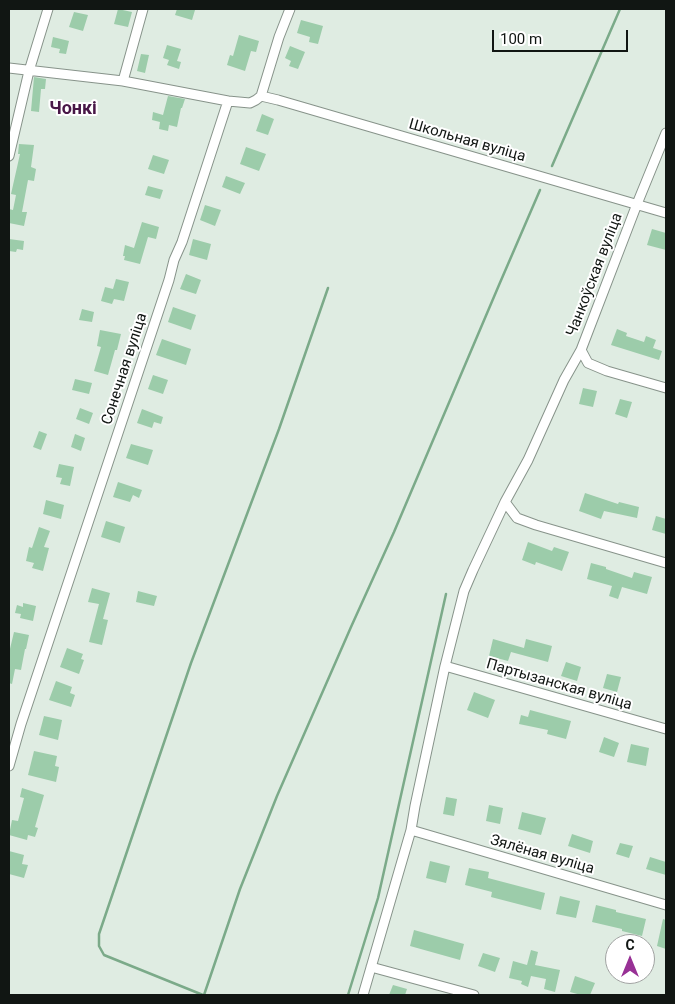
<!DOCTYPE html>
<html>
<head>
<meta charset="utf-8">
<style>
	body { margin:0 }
	#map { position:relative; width:675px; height:1004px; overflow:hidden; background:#dfece2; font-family:Roboto,sans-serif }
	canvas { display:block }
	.frame { position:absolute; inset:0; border:10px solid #111613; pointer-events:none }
	.north { position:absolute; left:605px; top:934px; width:50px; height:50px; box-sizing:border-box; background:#fff; border:1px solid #a0a2a1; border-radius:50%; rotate:0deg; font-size:14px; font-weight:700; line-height:20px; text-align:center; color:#111613 }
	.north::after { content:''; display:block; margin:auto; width:18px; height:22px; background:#983195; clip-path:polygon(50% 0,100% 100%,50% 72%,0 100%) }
	.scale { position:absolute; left:492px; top:30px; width:136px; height:22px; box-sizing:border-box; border:2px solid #111613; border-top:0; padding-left:6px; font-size:15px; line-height:18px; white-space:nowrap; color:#111613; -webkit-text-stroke:4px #fff; paint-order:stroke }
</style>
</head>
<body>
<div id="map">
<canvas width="675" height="1004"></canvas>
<div class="frame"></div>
<div class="north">С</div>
<div class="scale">100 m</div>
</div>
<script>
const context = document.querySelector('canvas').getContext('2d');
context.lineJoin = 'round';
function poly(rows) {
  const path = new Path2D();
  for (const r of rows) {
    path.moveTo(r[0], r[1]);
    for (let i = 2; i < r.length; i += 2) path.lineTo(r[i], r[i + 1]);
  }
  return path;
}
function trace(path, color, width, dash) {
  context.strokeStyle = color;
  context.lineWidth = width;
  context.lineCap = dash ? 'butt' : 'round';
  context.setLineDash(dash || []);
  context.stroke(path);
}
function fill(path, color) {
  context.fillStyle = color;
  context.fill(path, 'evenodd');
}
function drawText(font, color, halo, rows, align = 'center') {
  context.font = font + ' Roboto,sans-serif';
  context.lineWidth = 4;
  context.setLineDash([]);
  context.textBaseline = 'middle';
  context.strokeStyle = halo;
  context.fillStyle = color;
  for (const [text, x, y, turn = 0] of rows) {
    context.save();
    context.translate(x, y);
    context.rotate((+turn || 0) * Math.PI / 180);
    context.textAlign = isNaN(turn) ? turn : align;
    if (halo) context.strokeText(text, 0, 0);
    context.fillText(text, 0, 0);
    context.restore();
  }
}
trace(poly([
	[552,166,620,9],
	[203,995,104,955,99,946,99,934,191,663,279,429,328,288],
	[204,995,240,889,277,796,351,627,394,532,499,285,540,190],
	[348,995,378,898,446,594]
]), '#7baa89', 2.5);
fill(poly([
	[118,9,132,12,128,27,114,24],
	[177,9,189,9,195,10,192,20,175,15],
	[74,12,88,15,83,31,69,27],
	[301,20,323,26,318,44,309,42,310,37,297,33],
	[239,35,259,41,256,52,251,51,245,71,227,65,230,55,233,56],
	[53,37,69,41,66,54,59,53,60,49,51,47],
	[167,45,181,49,177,61,181,62,179,69,167,65,169,60,163,58],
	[290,46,305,52,298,69,289,66,291,61,285,58],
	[141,54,149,55,145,73,137,71],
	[34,77,46,79,45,89,41,89,39,112,31,111],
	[168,96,185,99,182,108,181,108,177,127,169,125,168,131,159,129,160,122,152,120,153,112,163,115],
	[262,114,274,119,268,135,256,131],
	[19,144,34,145,31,167,36,169,34,181,28,180,22,212,27,212,24,226,9,223,9,209,13,210,16,195,11,194,20,154,18,154],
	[246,147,266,154,259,171,240,164],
	[153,155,169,160,164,174,148,169],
	[226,176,245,183,240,194,222,187],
	[148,186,163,190,160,199,145,195],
	[205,205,221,210,215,226,200,220],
	[142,222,159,227,156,239,148,237,140,264,124,260,125,256,123,256,125,245,134,248],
	[652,229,666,233,666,250,647,245],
	[9,239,24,241,23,250,17,249,16,252,9,251],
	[193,239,211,244,207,260,189,255],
	[186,274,201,280,196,294,180,289],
	[116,279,129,282,124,301,114,299,112,304,101,301,105,287,113,289],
	[173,307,196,315,191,330,168,322],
	[82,309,94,312,92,322,79,320],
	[617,329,627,333,626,336,644,342,646,336,656,340,653,348,662,351,659,360,611,345],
	[100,330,121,334,117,350,115,350,108,375,94,371,101,347,97,346],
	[162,339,191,349,186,365,156,355],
	[153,375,168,380,163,394,148,389],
	[75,379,92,383,89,394,72,390],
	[583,388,597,391,593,407,579,404],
	[620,399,632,402,627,418,615,414],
	[80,408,93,413,89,424,76,419],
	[142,409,163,417,161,424,154,422,152,428,137,423],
	[39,431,47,434,41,450,33,447],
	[75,434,85,438,81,451,71,447],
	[131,444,153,450,148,465,126,458],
	[59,464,74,467,70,486,60,484,62,478,56,477],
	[118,482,142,490,139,498,133,495,130,502,113,497],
	[585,493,618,504,619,502,639,507,637,518,604,511,601,519,579,511],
	[46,500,64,505,61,519,43,514],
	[656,516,666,519,666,534,652,530],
	[106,521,125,527,120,543,101,537],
	[39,527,50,531,44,547,49,548,43,571,32,568,34,563,26,561,29,547,32,548],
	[528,542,552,551,554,547,569,552,562,571,536,562,535,565,522,560],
	[591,563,606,567,606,569,632,578,634,572,652,577,647,594,622,587,618,599,609,596,612,586,587,579],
	[92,588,110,593,103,619,108,620,102,645,89,642,99,604,88,602],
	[138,591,157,596,154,606,136,602],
	[23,603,36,606,33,621,20,618,21,614,15,613,17,605,23,607],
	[14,632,29,635,26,649,25,649,21,670,15,669,12,684,9,683,9,653],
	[493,639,524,648,526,639,552,646,548,662,511,652,508,661,489,656],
	[67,648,83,654,81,659,84,660,79,674,60,667],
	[566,662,581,667,577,681,561,676],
	[607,674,621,677,617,692,603,688],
	[56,681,72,687,70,693,75,695,71,707,49,700],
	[474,692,495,700,488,718,467,710],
	[530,710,571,721,566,739,547,734,548,730,519,724,521,715,528,717],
	[44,716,62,720,58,740,39,735],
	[604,737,619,743,614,757,599,752],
	[631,744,649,748,646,766,627,762],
	[34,751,57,756,55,766,59,767,56,782,28,775],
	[22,788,44,795,35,827,38,828,35,837,28,835,27,840,9,835,12,820,18,821,24,798,20,797],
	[446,797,457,799,454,816,443,814],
	[489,805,503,808,500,824,486,821],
	[522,812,546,818,541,835,518,829],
	[572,834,593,841,590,853,568,846],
	[620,843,633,846,629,858,616,854],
	[9,851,24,855,22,864,28,865,24,878,9,874],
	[650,857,666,862,666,875,646,869],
	[430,861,450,866,446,883,426,878],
	[469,868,489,872,488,878,545,893,541,910,491,897,492,892,465,885],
	[560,896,580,901,576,918,556,914],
	[596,905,616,910,616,912,646,919,642,936,622,931,622,929,592,922],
	[663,919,666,920,666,949,657,946],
	[414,930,464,944,460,960,410,946],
	[531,950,538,952,535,965,560,970,555,992,544,989,546,979,531,976,528,987,521,984,522,981,509,978,513,961,527,965],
	[483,953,500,958,495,972,478,966],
	[575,976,595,983,590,995,581,995,570,992],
	[393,985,407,989,405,995,389,995]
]), '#9cccaa');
const street = poly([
	[9,68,123,81,228,101],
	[123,81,143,9],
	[261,96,278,100,666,213],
	[666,133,637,204,581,350,588,363,607,371,666,388],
	[9,156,29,71,48,9],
	[505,502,517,518,536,525,666,563],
	[445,666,666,729],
	[9,766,21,724,169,280,174,260,182,242,228,101,250,103,256,100,261,96,279,37,290,9],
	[411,830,666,905],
	[371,967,474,995],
	[363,995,411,830,415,806,445,666,464,591,473,570,505,502,528,460,564,380,581,350]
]);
trace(street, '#87938a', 11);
trace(street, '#fff', 9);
drawText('15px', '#111613', '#fff', [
	["Школьная вуліца",467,141,16],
	["Чанкоўская вуліца",595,275,-69],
	["Сонечная вуліца",125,369,-72],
	["Партызанская вуліца",559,685,16],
	["Зялёная вуліца",542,855,16]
]);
drawText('bold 18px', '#481747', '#fff', [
	["Чонкі",73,109]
]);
</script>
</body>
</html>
